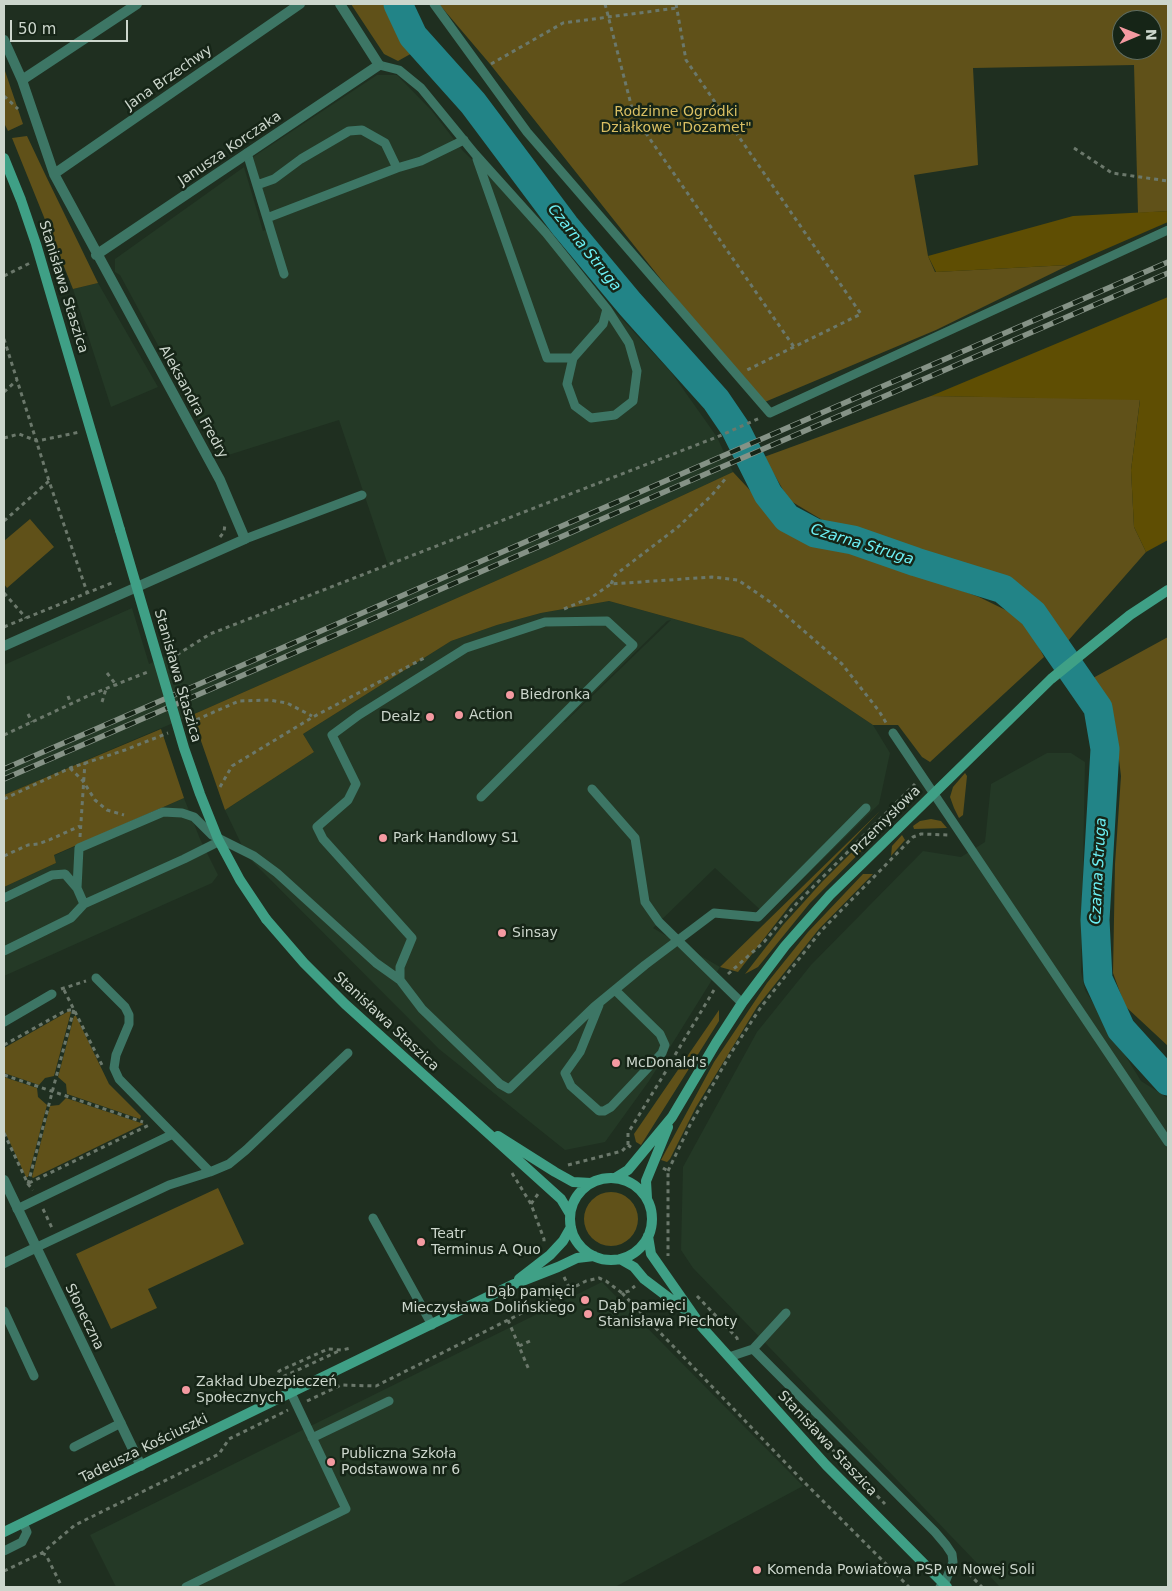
<!DOCTYPE html>
<html>
<head>
<meta charset="utf-8">
<style>
	body { margin:0 }
	#map { position:relative; width:1172px; height:1591px; overflow:hidden; background:#1f2f20; font-family:"DejaVu Sans",sans-serif }
	canvas { display:block }
	.frame { position:absolute; inset:0; border:5px solid #ccd6cc; pointer-events:none }
	.north { position:absolute; left:1112px; top:10px; width:50px; height:50px; box-sizing:border-box; background:#162517; border:1px solid #5f6c5f; border-radius:50%; rotate:89deg; font-size:14px; font-weight:700; line-height:20px; text-align:center; color:#ccd6cc }
	.north::after { content:''; display:block; margin:auto; width:18px; height:22px; background:#f49aa1; clip-path:polygon(50% 0,100% 100%,50% 72%,0 100%) }
	.scale { position:absolute; left:10px; top:20px; width:118px; height:22px; box-sizing:border-box; border:2px solid #ccd6cc; border-top:0; padding-left:6px; font-size:15px; line-height:18px; white-space:nowrap; color:#ccd6cc; -webkit-text-stroke:4px #162517; paint-order:stroke }
</style>
</head>
<body>
<div id="map">
<canvas width="1172" height="1591"></canvas>
<div class="frame"></div>
<div class="north">N</div>
<div class="scale">50 m</div>
</div>
<script>
const context = document.querySelector('canvas').getContext('2d');
context.lineJoin = 'round';
function fill(path, color) {
  context.fillStyle = color;
  context.fill(path, 'evenodd');
}
function poly(rows) {
  const path = new Path2D();
  for (const r of rows) {
    if (r.length === 3) {
      path.moveTo(r[0] + r[2], r[1]);
      path.arc(r[0], r[1], r[2], 0, 2 * Math.PI);
      continue;
    }
    path.moveTo(r[0], r[1]);
    for (let i = 2; i < r.length; i += 2) path.lineTo(r[i], r[i + 1]);
  }
  return path;
}
function trace(path, color, width, dash) {
  context.strokeStyle = color;
  context.lineWidth = width;
  context.lineCap = dash ? 'butt' : 'round';
  context.setLineDash(dash || []);
  context.stroke(path);
}
function drawText(font, color, halo, rows, align = 'center') {
  context.font = font + ' "DejaVu Sans",sans-serif';
  context.lineWidth = 5;
  context.setLineDash([]);
  context.textBaseline = 'middle';
  context.strokeStyle = halo;
  context.fillStyle = color;
  for (const [text, x, y, turn = 0] of rows) {
    context.save();
    context.translate(x, y);
    context.rotate((+turn || 0) * Math.PI / 180);
    context.textAlign = isNaN(turn) ? turn : align;
    if (halo) context.strokeText(text, 0, 0);
    context.fillText(text, 0, 0);
    context.restore();
  }
}
fill(poly([
	[377,75,397,75,432,111,463,151,490,177,671,372,717,437,733,472,550,557,192,715,4,795,4,665,132,608,149,664,197,643,210,634,388,565,339,420,219,458,120,275,115,272,115,259,244,167,263,231,272,226,253,157],
	[98,283,158,387,111,407,73,289],
	[609,601,743,638,873,725,890,753,879,804,766,915,715,868,653,928,720,967,649,1081,605,1142,565,1150,439,1049,247,856,225,810,314,752,303,734,451,641,497,625,541,613],
	[671,620,565,722,564,722,667,621],
	[1047,753,1071,753,1085,762,1081,972,1085,990,1141,1081,1168,1098,1168,1587,1000,1587,693,1268,681,1250,683,1167,757,1032,811,965,923,851,961,857,985,842,991,784],
	[184,798,200,839,218,875,212,883,4,976,4,887,56,863,53,856],
	[602,1282,803,1486,615,1587,116,1587,90,1535]
]), '#243926');
fill(poly([
	[351,4,390,4,414,52,398,61,384,54],
	[439,4,1168,4,1168,211,1138,213,1134,65,973,68,978,165,914,175,928,256,935,272,1069,265,936,330,760,404,490,64],
	[1122,20,1152,20,1152,50,1122,50],
	[4,68,23,124,8,131,4,123],
	[27,136,45,174,98,283,73,289,12,138],
	[931,396,1140,399,1131,470,1134,527,1146,552,1067,642,1030,595,993,574,829,524,789,500,764,457],
	[733,472,788,531,863,554,979,597,1024,619,1044,657,930,762,922,757,898,725,873,725,743,638,609,601,541,613,497,625,451,641,303,734,314,752,225,810,192,715,550,557],
	[30,519,54,547,7,588,4,584,4,541],
	[1168,637,1168,1046,1125,1006,1113,973,1115,864,1121,776,1114,719,1093,678],
	[161,729,184,798,54,855,56,863,4,887,4,795],
	[965,773,967,776,963,815,959,818,954,808,950,797,953,787],
	[916,791,914,800,899,815,895,810],
	[880,811,791,904,738,972,720,967],
	[931,819,941,821,947,828,914,829,913,826,920,821],
	[884,820,888,824,810,903,758,967,745,974,783,925,822,882],
	[902,835,905,840,891,856,892,846],
	[863,874,873,874,819,929,757,1007,696,1107,670,1159,667,1162,661,1160,714,1062,767,983,808,932],
	[719,1010,719,1021,641,1145,636,1142,634,1134],
	[69,1011,71,1012,54,1076,45,1078,39,1085,4,1073,4,1048],
	[74,1016,76,1016,109,1084,141,1116,140,1119,67,1094,66,1084,58,1077],
	[4,1077,37,1088,38,1097,47,1105,28,1177,26,1177,4,1130],
	[66,1098,144,1124,33,1178,32,1177,50,1106,59,1105],
	[218,1188,244,1244,148,1289,157,1308,111,1329,76,1254],
	[611,1219,27]
]), '#605119');
fill(poly([
	[1168,211,1168,222,1069,265,936,272,928,256,1073,216],
	[1168,297,1168,540,1146,552,1134,527,1131,470,1140,400,931,396]
]), '#5f4e03');
trace(poly([
	[398,4,413,36,473,103,565,226,630,304,716,400,735,428,768,494,787,518,815,533,853,540,916,562,1003,589,1033,614,1098,708,1105,749,1095,920,1098,979,1121,1029,1168,1081]
]), '#228487', 29);
trace(poly([
	[605,4,634,116,794,347],
	[676,4,686,60,861,314,747,370],
	[491,64,563,23,677,8],
	[4,96,18,109],
	[1074,148,1112,173,1168,181],
	[4,276,30,263],
	[4,339,49,481],
	[4,392,17,380],
	[4,438,19,434,37,441,80,432],
	[4,521,49,481,87,592],
	[220,537,224,532,225,524],
	[611,584,615,575,678,527,712,495,726,478],
	[4,593,26,618],
	[564,609,592,597,611,584,712,577,738,580,773,604,842,664,879,711,888,726],
	[4,627,114,582],
	[170,659,210,634,717,437,760,418],
	[107,673,117,686],
	[68,696,71,704],
	[102,702,106,689],
	[28,714,32,722],
	[189,723,239,701,269,700,287,703,312,716],
	[4,735,90,695,150,671],
	[70,768,83,781,95,800,107,810,124,815],
	[220,787,232,766,313,717,426,657],
	[4,799,70,768,125,750,168,733],
	[80,837,85,762],
	[4,856,28,845,38,844,49,840,80,826],
	[728,974,764,942,797,903,915,784],
	[61,989,86,981],
	[64,990,103,1067],
	[4,1045,65,1011,74,1009,28,1184],
	[675,1055,714,990],
	[4,1075,143,1122],
	[4,1133,28,1184,33,1190],
	[628,1145,628,1133,671,1063],
	[568,1165,622,1151,628,1145,632,1148],
	[663,1168,668,1171,668,1256],
	[668,1171,691,1123,731,1053,761,1007,821,931,913,837,921,834,949,835],
	[512,1173,531,1204,544,1239,544,1244],
	[29,1183,149,1125],
	[531,1204,538,1194],
	[43,1209,52,1228],
	[564,1277,570,1289],
	[622,1293,802,1480,909,1587],
	[697,1296,737,1338,738,1342],
	[508,1320,529,1370],
	[519,1346,530,1341],
	[276,1380,279,1371,328,1349,342,1350,351,1348],
	[276,1380,341,1350],
	[307,1401,341,1385,376,1386,586,1281,599,1278,606,1281,622,1293,629,1291,635,1286],
	[827,1444,885,1504],
	[42,1553,46,1555,62,1587],
	[963,1568,982,1587],
	[4,1571,42,1553,75,1525,219,1454,229,1439,288,1410]
]), '#6b786b', 3, [4, 4]);
trace(poly([
	[434,4,527,132,770,413,1168,230],
	[379,65,399,70,421,88,475,154,546,233,607,309,629,343,637,371,633,401,615,415,591,418,575,406,567,384,573,358,603,324,607,309],
	[247,153,284,274],
	[477,159,547,358,573,358],
	[257,185,274,179,301,159,349,131,362,130,385,143,397,168],
	[267,218,397,168,421,161,464,140],
	[245,539,362,495],
	[893,733,1168,1142],
	[592,789,635,838,645,902,659,922,742,1003],
	[481,797,633,645,607,621,545,622,466,648,359,715,332,735,356,784,348,800,317,827,323,839,412,938,400,967,400,980,422,1009,500,1084,509,1089,594,1007,645,965,714,913,758,917,866,808],
	[222,840,254,856,277,873,376,963,400,980],
	[4,898,52,875,65,874,77,888,84,904],
	[4,951,71,918,84,904,184,859,222,840,212,835,194,817,182,813,163,812,79,848,77,888],
	[96,978,125,1007,129,1015,129,1024,116,1055,114,1068,119,1079,210,1172],
	[599,1005,580,1052,565,1073,571,1086,599,1111,604,1111,611,1107,662,1053,665,1045,660,1034,615,990],
	[4,1022,52,994],
	[17,1209,173,1134],
	[373,1218,432,1325],
	[35,1248,169,1185,210,1172,229,1164,246,1150,348,1053],
	[4,1311,34,1376],
	[753,1349,935,1532,946,1545,952,1554,953,1562,944,1585,940,1587],
	[729,1357,753,1349,786,1313],
	[312,1438,389,1401],
	[74,1447,121,1423],
	[4,1551,22,1542,27,1532,23,1523],
	[186,1587,346,1509,291,1393]
]), '#3d7665', 9);
trace(poly([
	[4,40,22,80,54,174,220,480,245,539,4,646],
	[22,80,137,4],
	[54,174,300,4],
	[96,255,379,65,340,4],
	[4,1180,141,1466],
	[4,1263,35,1248]
]), '#3d7665', 10);
trace(poly([
	[4,158,21,200,36,244,120,530],
	[266,919,304,963,345,1004,561,1199,570,1214],
	[498,1136,555,1172,573,1182,591,1183],
	[615,1178,628,1170,672,1117,716,1043,742,1003,785,946,830,895,1051,679,1130,615,1168,590],
	[611,1219,41],
	[647,1198,646,1181,668,1127],
	[648,1236,651,1254,702,1327,826,1465,947,1587],
	[620,1259,634,1267,644,1279,685,1310],
	[519,1279,550,1255,563,1241,571,1227],
	[4,1532,512,1285,558,1267,577,1258,594,1256]
]), '#3fa086', 10);
const rail = poly([
	[4,769,1168,262],
	[4,779,1168,273]
]);
trace(rail, '#859286', 5.5);
trace(rail, '#162517', 4, [11]);
trace(poly([
	[120,530,184,748,200,794,218,839,240,880,266,919]
]), '#3fa086', 10);
for (const [x, y, r, color] of [
	[510,695,5,"#f49aa1"],
	[459,715,5,"#f49aa1"],
	[430,717,5,"#f49aa1"],
	[383,838,5,"#f49aa1"],
	[502,933,5,"#f49aa1"],
	[616,1063,5,"#f49aa1"],
	[421,1242,5,"#f49aa1"],
	[585,1300,5,"#f49aa1"],
	[588,1314,5,"#f49aa1"],
	[186,1390,5,"#f49aa1"],
	[331,1462,5,"#f49aa1"],
	[757,1570,5,"#f49aa1"]
]) {
  const dot = new Path2D();
  dot.arc(x, y, r, 0, 2 * Math.PI);
  context.fillStyle = color;
  context.fill(dot);
  trace(dot, '#162517', 2);
}
drawText('14px', '#ccd6cc', '#162517', [
	["Jana Brzechwy",169,78,-35],
	["Janusza Korczaka",230,149,-34],
	["Stanisława Staszica",63,287,73],
	["Aleksandra Fredry",193,402,61],
	["Stanisława Staszica",177,676,74],
	["Przemysłowa",886,821,-45],
	["Stanisława Staszica",386,1022,43],
	["Słoneczna",84,1317,64],
	["Stanisława Staszica",827,1444,47],
	["Tadeusza Kościuszki",144,1449,-26]
]);
drawText('14px', '#d9bf63', '#162517', [
	["Rodzinne Ogródki",676,112],
	["Działkowe \"Dozamet\"",676,128]
]);
drawText('14px', '#ccd6cc', '#162517', [
	["Biedronka",520,695],
	["Action",469,715],
	["Dealz",420,717,"right"],
	["Park Handlowy S1",393,838],
	["Sinsay",512,933],
	["McDonald's",626,1063],
	["Teatr",431,1234],
	["Terminus A Quo",431,1250],
	["Dąb pamięci",575,1292,"right"],
	["Mieczysława Dolińskiego",575,1308,"right"],
	["Dąb pamięci",598,1306],
	["Stanisława Piechoty",598,1322],
	["Zakład Ubezpieczeń",196,1382],
	["Społecznych",196,1398],
	["Publiczna Szkoła",341,1454],
	["Podstawowa nr 6",341,1470],
	["Komenda Powiatowa PSP w Nowej Soli",767,1570]
], 'left');
drawText('italic 15px', '#6df1f6', '#162517', [
	["Czarna Struga",584,248,51],
	["Czarna Struga",862,545,17],
	["Czarna Struga",1099,871,-87]
]);
</script>
</body>
</html>
